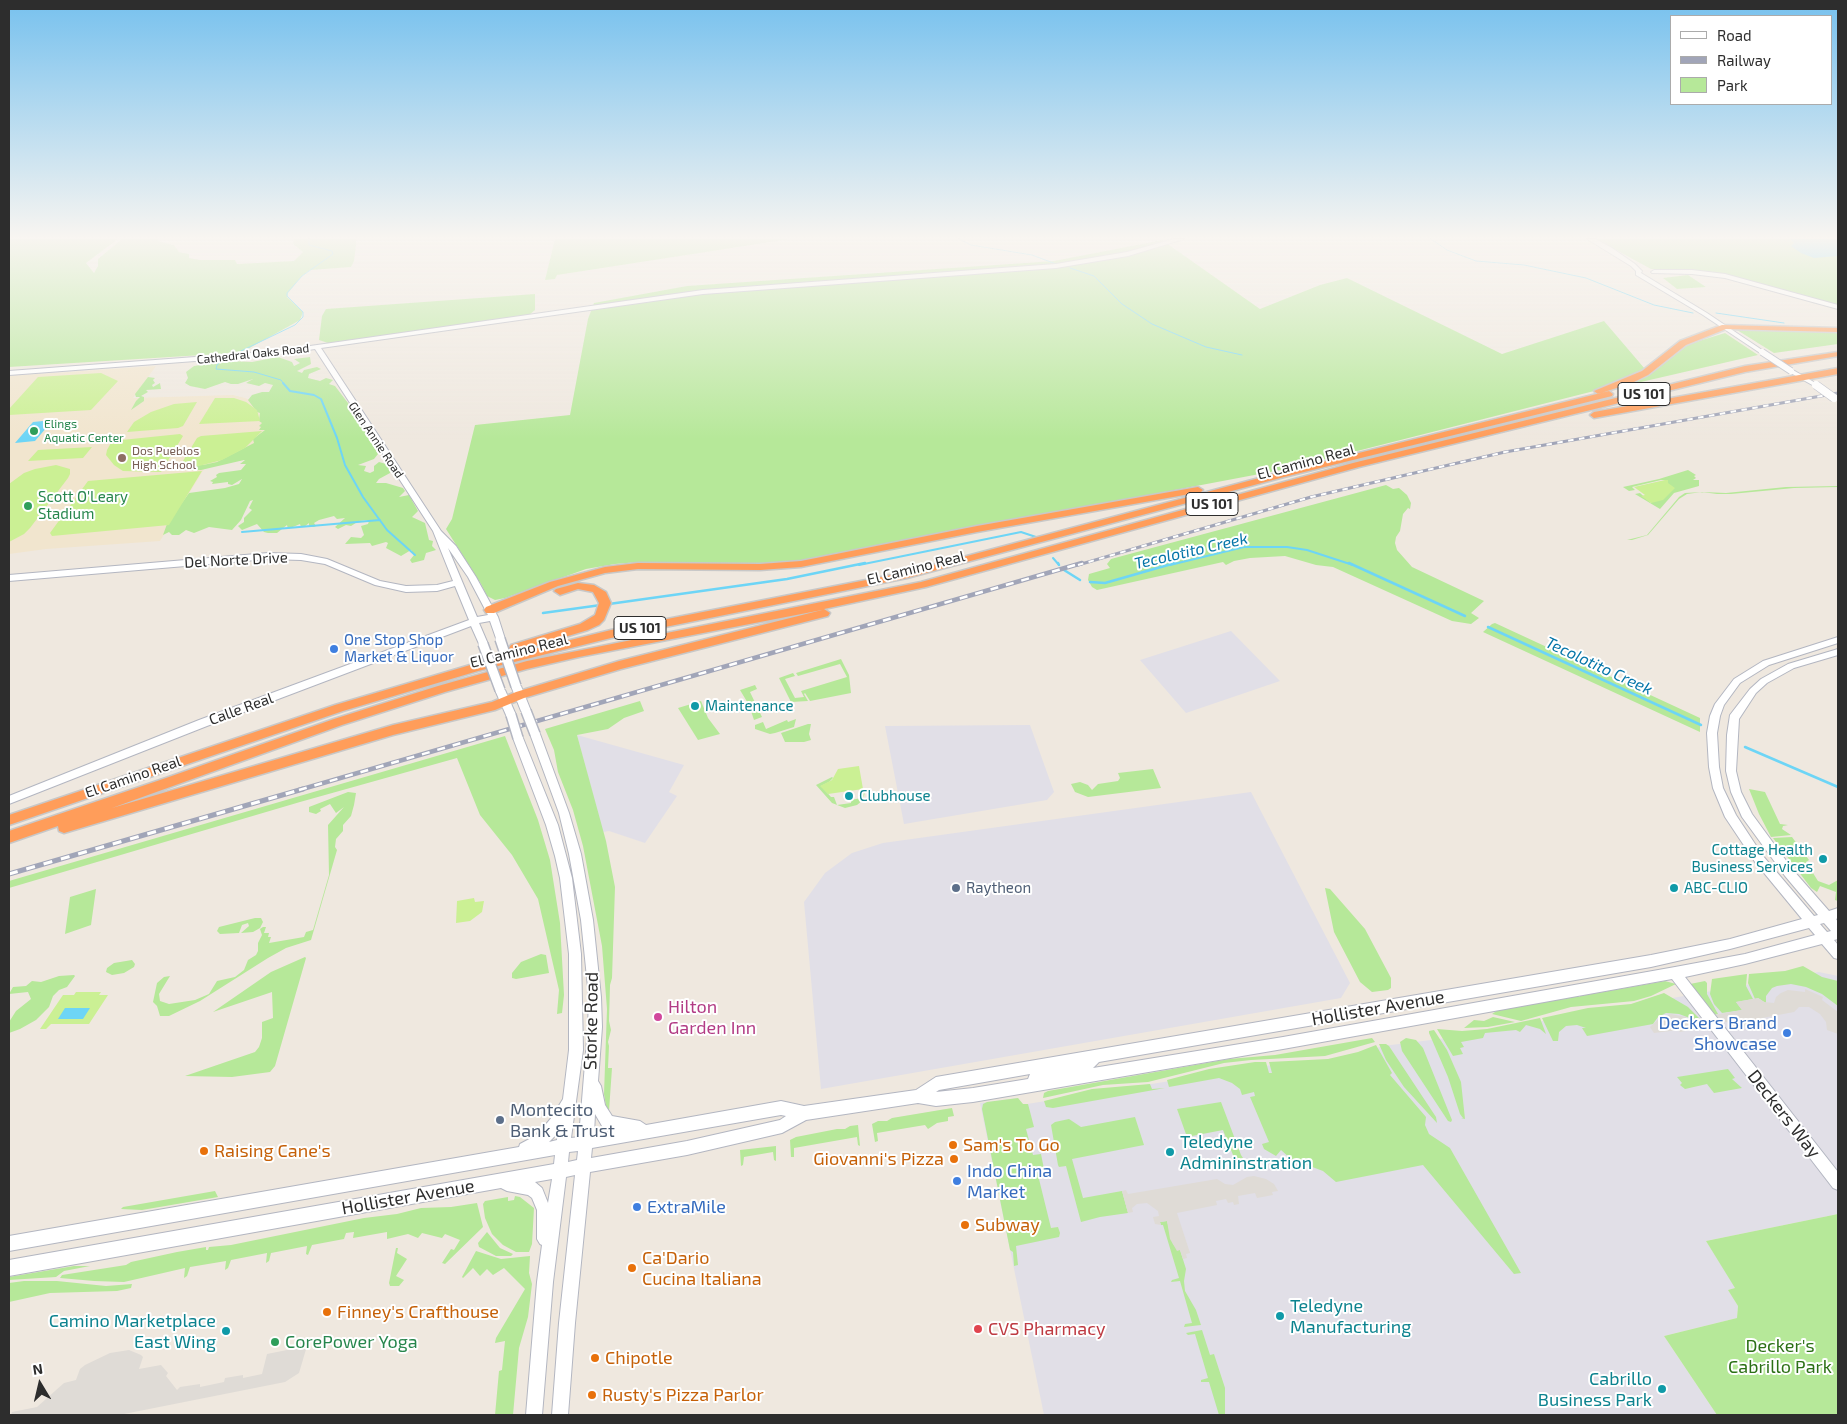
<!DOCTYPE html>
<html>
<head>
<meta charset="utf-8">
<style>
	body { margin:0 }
	#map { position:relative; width:1847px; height:1424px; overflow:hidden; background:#efe8df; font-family:"Exo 2",sans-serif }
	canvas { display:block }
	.frame { position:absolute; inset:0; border:10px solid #2d2d2d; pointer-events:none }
	.legend { position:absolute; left:1670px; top:15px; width:162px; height:90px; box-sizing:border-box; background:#fff; border:1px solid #ababab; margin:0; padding:6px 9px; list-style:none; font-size:15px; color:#2d2d2d }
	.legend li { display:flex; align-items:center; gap:10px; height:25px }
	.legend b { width:25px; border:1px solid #ababab }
	.north { position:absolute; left:15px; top:1359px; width:50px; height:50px; -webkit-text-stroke:4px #fff; paint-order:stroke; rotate:351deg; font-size:14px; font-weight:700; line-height:20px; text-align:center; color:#2d2d2d }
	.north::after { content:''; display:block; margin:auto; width:18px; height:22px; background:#2d2d2d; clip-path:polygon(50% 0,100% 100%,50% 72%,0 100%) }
</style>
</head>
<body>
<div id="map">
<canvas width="1847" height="1424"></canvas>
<div class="frame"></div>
<ul class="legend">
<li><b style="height:6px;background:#fff"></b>Road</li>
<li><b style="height:6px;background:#a1a5b8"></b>Railway</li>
<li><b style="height:14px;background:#b6e899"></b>Park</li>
</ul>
<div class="north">N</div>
</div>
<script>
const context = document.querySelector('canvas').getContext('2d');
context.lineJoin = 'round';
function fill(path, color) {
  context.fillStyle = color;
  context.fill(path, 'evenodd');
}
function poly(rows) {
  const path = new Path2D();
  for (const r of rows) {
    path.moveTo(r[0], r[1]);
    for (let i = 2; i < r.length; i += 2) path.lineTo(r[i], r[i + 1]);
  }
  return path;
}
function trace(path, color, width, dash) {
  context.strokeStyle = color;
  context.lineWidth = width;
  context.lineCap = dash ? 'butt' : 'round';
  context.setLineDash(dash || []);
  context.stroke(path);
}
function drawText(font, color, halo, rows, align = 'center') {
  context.font = font + ' "Exo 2",sans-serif';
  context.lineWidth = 4;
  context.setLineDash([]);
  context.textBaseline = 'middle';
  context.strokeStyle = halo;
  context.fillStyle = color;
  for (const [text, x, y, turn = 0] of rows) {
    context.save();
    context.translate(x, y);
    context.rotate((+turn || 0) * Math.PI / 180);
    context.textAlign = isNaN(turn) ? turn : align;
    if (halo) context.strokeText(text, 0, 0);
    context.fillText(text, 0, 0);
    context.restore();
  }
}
fill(poly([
	[1231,631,1280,681,1186,713,1140,660],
	[1030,725,1054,792,1047,800,904,824,885,726],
	[577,735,684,765,669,792,677,796,645,843,609,831,597,833,597,811],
	[1251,792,1350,983,1341,998,821,1089,804,902,825,873,852,853,883,843],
	[1819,972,1838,976,1838,1214,1706,1241,1736,1288,1728,1290,1738,1306,1737,1318,1664,1336,1717,1415,1044,1415,980,1103,1018,1098,1021,1105,1170,1081,1237,1067,1320,1063,1342,1059,1383,1046,1447,1038]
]), '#e1dfe7');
fill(poly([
	[156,366,133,398,233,395,245,398,259,404,265,430,245,453,204,469,160,541,46,549,9,554,9,376]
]), '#f1e5ce');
fill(poly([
	[9,239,118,239,86,263,94,273,98,266,98,259,122,239,159,239,158,241,174,245,179,252,189,254,189,258,200,260,235,260,237,264,294,261,303,252,293,244,294,239,356,239,356,246,354,261,351,267,310,270,302,276,288,293,287,297,303,312,300,320,246,350,235,353,9,367],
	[555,239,790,239,557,275,555,279,545,280],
	[1596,239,1838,239,1838,306,1724,274,1679,269,1651,269],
	[1162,240,1260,309,1320,285,1347,278,1502,354,1604,321,1645,369,1631,378,1606,388,1286,469,794,562,763,564,639,562,615,564,586,569,505,598,495,600,487,596,481,584,446,529,452,519,475,425,570,415,588,319,594,303,687,286,1054,261],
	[1688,275,1706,287,1677,289,1663,278],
	[535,294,535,310,529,315,328,343,319,340,322,316,326,309],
	[1737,330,1838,332,1838,344,1774,353],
	[1725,333,1758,355,1628,385,1648,376,1689,344],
	[278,357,292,362,294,366,300,363,294,359,310,357,311,364,297,371,302,373,304,370,317,367,321,369,309,374,308,378,320,381,326,378,333,380,329,384,335,386,348,403,378,454,374,459,358,465,366,466,364,471,370,473,374,471,374,466,379,462,393,466,390,473,379,479,376,483,386,483,403,488,405,491,399,497,409,495,418,511,412,517,425,523,429,540,433,541,432,546,436,550,426,553,424,560,412,563,410,560,414,555,411,550,401,556,386,548,388,543,386,542,372,546,370,543,345,544,351,537,361,538,364,535,361,526,368,524,369,521,367,520,359,521,351,526,346,525,338,529,335,527,345,518,337,519,334,516,319,520,314,523,316,526,314,527,309,527,309,523,304,527,301,527,300,524,288,529,287,525,277,533,268,533,264,532,257,524,242,530,238,526,244,522,244,518,252,510,249,508,253,500,250,501,241,520,232,530,209,527,194,533,186,530,179,535,172,535,169,532,163,535,167,524,189,493,225,488,239,484,242,479,232,485,228,484,228,482,212,484,213,482,210,481,217,477,216,475,219,473,241,470,246,464,240,464,245,460,244,460,201,470,173,470,170,468,179,465,203,465,217,462,254,443,253,439,265,430,259,430,261,427,259,426,262,423,259,421,260,413,257,412,248,400,252,395,262,392,269,392,273,385,265,383,259,386,246,383,253,379,238,384,231,384,225,382,205,389,190,386,185,383,188,378,186,372,194,366,228,361,252,362],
	[148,377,155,378,153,380,155,383,152,385,153,387,160,383,161,389,146,390,148,392,141,396,144,397,144,401,131,410,136,401,140,397,136,397,135,394],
	[1688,470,1696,475,1694,476,1696,478,1693,480,1699,480,1699,486,1674,493,1660,509,1635,494,1640,493,1651,503,1668,480,1661,480,1632,487,1635,490,1629,491,1623,487,1659,479],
	[1386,485,1393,489,1399,488,1407,495,1411,503,1410,509,1408,508,1403,514,1400,531,1396,537,1395,543,1397,550,1412,567,1484,601,1471,613,1479,618,1471,624,1452,621,1333,567,1316,565,1285,556,1250,558,1234,561,1226,565,1223,562,1097,590,1092,587,1088,580,1089,574,1110,568,1107,564,1111,559],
	[1838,486,1838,487,1794,488,1731,494,1717,494,1702,492,1687,494,1679,499,1648,535,1632,540,1627,540,1647,535,1679,497,1685,493,1703,492,1726,493,1786,487],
	[1495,623,1700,718,1700,732,1483,632,1492,624],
	[841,659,849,675,851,693,810,701,805,693,804,694,808,701,791,702,779,678,793,673,795,676,785,679,795,698,804,697,801,691,847,677,840,664,798,676,796,673],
	[755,685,757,689,750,692,762,717,754,720,749,705,740,690],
	[640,701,644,711,624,718,608,729,577,735,606,841,615,887,612,978,610,985,609,1021,611,1030,608,1042,609,1046,608,1068,612,1068,609,1111,606,1106,604,1094,607,1009,602,946,583,846,573,810,558,772,554,750,545,729],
	[701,701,708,718,720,734,698,740,678,708],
	[796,719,794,727,775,733,770,734,755,729,755,725,763,722,766,729,787,720,788,722],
	[808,724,811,724,809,734,811,740,804,742,785,742,781,733],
	[505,736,538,820,550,860,560,923,564,995,562,1013,557,1014,559,990,538,899,512,855,480,815,457,758,300,802,9,888,9,881],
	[1153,769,1161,788,1088,797,1075,792,1071,784,1080,782,1088,785,1092,790,1098,784,1118,781,1120,778,1118,773],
	[832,777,833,778,829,782,821,786,831,797,834,797,837,805,851,803,851,800,861,798,860,792,865,792,863,800,857,805,845,808,832,803,816,785],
	[1749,789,1765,792,1780,824,1788,825,1783,826,1782,829,1791,835,1771,837,1759,814],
	[348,792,356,793,354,805,351,816,343,825,343,831,336,839,335,847,337,850,311,940,286,948,268,958,200,1001,169,1016,160,1016,157,1006,153,1002,157,983,164,977,170,976,159,994,160,1001,169,1004,195,1000,209,994,217,981,235,977,244,970,248,960,256,955,258,951,258,943,262,935,260,929,263,927,266,927,264,933,269,933,268,937,271,937,269,943,304,937,306,932,313,930,329,875,328,825,344,807,336,813,330,804,320,809,321,811,316,814,309,812,309,807],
	[1792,837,1809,860,1806,862,1818,881,1829,885,1838,880,1838,901,1835,900,1836,892,1820,886,1817,892,1811,888,1773,838],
	[1325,888,1330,889,1365,929,1391,978,1391,988,1388,990,1372,992,1360,982,1334,932],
	[96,889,91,925,65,934,70,897],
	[255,918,261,918,263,922,260,928,253,932,241,933,249,926,248,923,242,925,239,933,220,934,217,931,219,927],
	[541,954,546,955,549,973,516,979,512,978,512,973,521,962],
	[305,957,306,958,275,1066,270,1072,232,1077,185,1076,255,1052,259,1047,262,1038,262,1022,273,1018,272,992,213,1012,271,972],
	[132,960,135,964,134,967,124,973,112,975,106,972,107,968,114,963],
	[1803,966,1822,977,1838,981,1838,1006,1822,994,1806,987,1791,984,1777,986,1772,988,1766,996,1766,1003,1758,998,1755,999,1748,983,1749,974,1785,971],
	[1747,974,1746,986,1753,999,1736,1002,1742,1010,1722,1013,1714,1004,1710,994,1712,979],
	[74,975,75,976,67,987,59,990,53,996,49,1007,36,1020,20,1029,9,1033,9,1022,16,1011,31,999,28,992,9,994,13,987,26,986,32,981,41,982,59,976],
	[1665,981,1676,984,1651,996,1634,1001,1571,1007,1521,1021,1492,1014,1498,1010,1578,996,1580,997,1580,996],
	[1705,981,1707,983,1707,994,1718,1014,1714,1015,1690,984],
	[1664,993,1688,1007,1699,1018,1695,1020,1679,1014,1666,1013,1658,1017,1653,1024,1587,1036,1582,1028,1586,1028,1577,1025,1566,1026,1559,1032,1558,1041,1553,1041,1542,1018,1588,1008,1631,1004],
	[1493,1017,1515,1022,1488,1027,1464,1028,1474,1020,1484,1021],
	[1540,1018,1546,1034,1540,1029,1526,1025,1520,1032,1516,1030,1485,1033,1483,1038,1461,1042,1464,1047,1460,1048,1463,1054,1453,1056,1437,1029,1462,1031,1487,1029],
	[1434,1030,1447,1050,1461,1082,1465,1119,1461,1118,1463,1118,1460,1114,1448,1077,1429,1033,1429,1031],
	[1372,1038,1375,1042,1325,1056,1251,1060,1224,1063,1148,1082,1103,1085,1043,1098,1044,1093,1048,1091,1229,1059,1275,1055],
	[1406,1038,1416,1040,1423,1048,1452,1120,1451,1122,1448,1121,1402,1051,1400,1042],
	[1379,1044,1386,1044,1389,1046,1436,1117,1437,1123,1404,1087,1386,1060],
	[1376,1045,1392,1073,1390,1075,1426,1117,1425,1125,1429,1134,1450,1148,1521,1273,1514,1274,1423,1165,1336,1182,1323,1171,1291,1159,1281,1150,1276,1156,1264,1149,1262,1144,1269,1142,1250,1097,1255,1096,1254,1092,1242,1095,1240,1089,1232,1083,1219,1078,1169,1087,1167,1080,1209,1069,1255,1062,1266,1062,1269,1073,1272,1073,1269,1062,1328,1059,1358,1052],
	[1728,1069,1735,1078,1732,1079,1742,1088,1714,1093,1707,1084,1685,1089,1680,1085,1682,1083,1677,1077],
	[1150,1084,1152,1089,1165,1088,1053,1108,1046,1107,1044,1101,1092,1089],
	[1018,1098,1023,1104,1028,1104,1034,1127,1026,1129,1033,1155,1041,1154,1044,1169,1037,1171,1051,1228,1058,1227,1060,1233,1059,1237,1016,1246,1018,1265,1014,1266,1013,1252,1010,1250,982,1109,983,1104,987,1102],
	[1221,1102,1241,1155,1243,1158,1235,1160,1223,1130,1187,1137,1177,1109],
	[952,1108,954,1116,948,1117,948,1121,937,1123,928,1129,925,1125,877,1133,878,1141,875,1142,872,1124,878,1121,887,1121,892,1118],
	[1135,1117,1144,1145,1072,1159,1083,1198,1122,1191,1128,1213,1100,1217,1081,1222,1066,1166,1059,1167,1058,1165,1051,1125,1055,1122,1069,1119,1081,1127],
	[858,1125,860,1146,858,1145,857,1137,794,1148,794,1157,791,1157,790,1140,796,1137,837,1129,845,1129,850,1126],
	[776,1146,776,1161,774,1160,773,1152,744,1157,743,1165,741,1166,740,1150],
	[215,1191,218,1197,142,1210,121,1209,123,1207],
	[515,1196,520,1197,534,1208,532,1244,529,1252,516,1252,503,1245,492,1234,485,1218,483,1204,485,1201,508,1197,508,1201,514,1200],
	[477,1203,483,1227,445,1264,442,1263,451,1249,454,1250,460,1240,445,1234,442,1238,422,1233,418,1238,408,1234,387,1239,387,1232,353,1238,354,1232,346,1233,344,1239,312,1245,308,1255,306,1254,307,1246,271,1253,269,1261,266,1263,267,1253,231,1260,228,1268,225,1270,226,1261,190,1267,187,1276,184,1278,185,1268,124,1282,94,1281,60,1278,62,1275,126,1265,131,1262,177,1252,206,1247,206,1250,208,1250,209,1247,231,1245,364,1218,397,1214,421,1208,451,1207],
	[1838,1214,1838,1415,1717,1415,1664,1336,1737,1318,1738,1306,1728,1290,1735,1288,1706,1241],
	[1167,1221,1173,1244,1180,1250,1186,1269,1184,1281,1185,1291,1196,1310,1201,1325,1184,1327,1185,1324,1192,1323,1180,1281,1171,1282,1172,1280,1179,1278,1163,1225,1161,1225,1160,1222],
	[487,1232,500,1248,513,1254,511,1256,496,1256,479,1247,478,1243],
	[396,1248,398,1248,397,1253,407,1259,396,1276,404,1280,399,1286,390,1286,389,1283],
	[476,1251,501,1259,530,1256,529,1273,532,1284,528,1317,519,1348,513,1415,495,1415,499,1371,502,1370,505,1341,495,1343,496,1338,525,1289,504,1268,493,1275,487,1269,480,1276,473,1268,463,1278,462,1277],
	[74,1266,90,1266,64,1271,56,1277,9,1280,9,1277],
	[24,1281,57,1281,106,1286,132,1284,131,1288,117,1291,50,1293,9,1302,9,1283],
	[1202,1330,1210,1355,1214,1354,1225,1388,1225,1415,1219,1415,1209,1382,1201,1382,1201,1380,1208,1378,1195,1334,1188,1335,1186,1333]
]), '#b6e899');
fill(poly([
	[101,373,118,381,91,410,9,415,9,409,38,377],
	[215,398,234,398,246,402,257,410,260,421,199,424],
	[197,402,183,426,178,428,127,432,134,422,151,412,174,404],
	[262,431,245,448,222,460,199,466,180,466,197,438,201,436],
	[180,434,183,436,161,472,123,471,114,465,106,455,107,450,112,441],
	[92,447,83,458,28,461,38,450],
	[56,465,70,469,70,474,68,478,30,528,24,534,9,542,9,484,24,473,35,469],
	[202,471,169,525,52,536,50,533,88,481],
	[1665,480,1668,480,1668,483,1675,488,1663,500,1651,503,1641,496,1645,495,1634,487],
	[859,766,863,789,828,794,820,786,832,780,838,769],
	[474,898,475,902,484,901,482,912,470,921,456,923,457,901],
	[76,992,101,992,99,995,108,995,89,1024,51,1024,46,1029,40,1029,63,995,74,995]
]), '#cbf094');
fill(poly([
	[1805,989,1823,997,1822,1000,1838,1012,1838,1034,1827,1030,1826,1022,1820,1014,1809,1007,1799,1007,1794,1012,1757,1019,1761,1024,1736,1028,1730,1027,1727,1022,1719,1022,1714,1015,1742,1010,1736,1002,1758,998,1764,1002,1774,1003,1776,997,1781,993,1788,990,1805,992],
	[1671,1014,1686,1017,1686,1021,1690,1022,1703,1017,1709,1024,1697,1025,1698,1027,1695,1027,1696,1029,1680,1032,1678,1030,1654,1033,1650,1027,1661,1017],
	[1254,1176,1266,1179,1274,1184,1278,1191,1272,1192,1273,1195,1257,1198,1255,1193,1238,1196,1239,1204,1234,1205,1233,1202,1228,1203,1226,1199,1216,1201,1217,1205,1177,1213,1190,1253,1186,1254,1187,1258,1183,1259,1180,1250,1177,1251,1170,1239,1167,1221,1160,1222,1161,1225,1155,1224,1153,1217,1159,1216,1158,1211,1147,1203,1137,1204,1132,1208,1133,1212,1128,1213,1122,1191,1126,1190,1128,1194,1217,1179,1225,1184,1233,1185,1247,1177],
	[307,1346,299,1373,285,1382,119,1415,11,1415,12,1412,37,1407,64,1383,76,1380,80,1369,85,1365,110,1353,129,1350,141,1355,143,1357,139,1369,161,1365,168,1373,166,1376,177,1390,180,1387,200,1384,200,1387,224,1382,225,1378,243,1375,243,1378,262,1374,267,1354]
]), '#dfdbd6');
fill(poly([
	[1790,239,1838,239,1838,256,1814,258,1801,253,1791,246,1794,243],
	[53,420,35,441,15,443,33,422],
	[65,1008,90,1008,83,1019,58,1019]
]), '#6dd5f6');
trace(poly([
	[959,239,971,245,1032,255,1056,264],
	[1431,239,1447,250,1476,261,1524,265,1586,278,1654,305,1693,313],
	[1070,268,1094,276,1122,304,1152,324,1206,347,1242,355],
	[1716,313,1784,323],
	[241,351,295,325,303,317,303,312,287,296,287,293,302,276,333,254,332,251,309,245,309,239],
	[224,359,217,365,216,369,254,372,281,380,284,384]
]), '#6dd5f6', 1);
trace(poly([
	[283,383,290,391,314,395,321,399,337,438,345,465,363,497,387,530,415,555],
	[242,532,380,520],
	[1053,558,1059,565],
	[859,565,1021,532,1036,537],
	[1170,565,1244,547,1287,547,1307,550,1353,565]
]), '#6dd5f6', 2);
trace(poly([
	[1058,563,1059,565],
	[1349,563,1465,616],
	[1064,570,1080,580],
	[1090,582,1105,583,1175,563],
	[609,604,787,579,865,563],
	[543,613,601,605],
	[1488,627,1701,725],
	[1745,747,1838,787]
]), '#6dd5f6', 2.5);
const secondary = poly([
	[1174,239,1184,239,1128,256,1056,268,703,294,321,348,441,531,456,546,476,577,498,617,505,639,503,641,497,641,490,621,479,623,488,644,483,647,480,646,471,626,207,726,9,804,9,796,199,720,469,620,455,586,437,591,406,592,375,585,325,564,301,560,268,559,9,581,9,575,268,553,301,554,327,559,380,581,406,586,437,585,453,581,433,531,315,349,275,355,9,375,9,371,275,351,703,290,1056,264,1127,252,1174,239],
	[448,548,468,577,488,615,477,617,448,548],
	[1587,239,1595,239,1612,248,1635,264,1642,271,1641,273,1707,313,1765,352,1760,353,1703,315,1636,275,1636,271,1631,266,1587,239],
	[1654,270,1692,270,1725,274,1838,305,1838,309,1725,278,1692,274,1652,273,1651,272,1654,270],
	[1789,370,1793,370,1819,385,1814,386,1789,372,1789,370],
	[1838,637,1838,643,1769,665,1740,683,1724,705,1720,716,1717,733,1719,767,1723,788,1736,815,1763,856,1814,916,1818,915,1785,876,1742,817,1731,792,1726,771,1727,735,1730,715,1750,689,1761,679,1788,664,1838,649,1838,655,1794,668,1767,683,1756,693,1739,719,1736,771,1741,792,1752,814,1793,870,1829,911,1838,908,1838,918,1836,919,1838,922,1838,939,1834,940,1838,945,1838,959,1834,958,1822,944,1745,964,1685,977,1838,1172,1838,1190,1833,1188,1672,979,1283,1049,973,1102,936,1106,918,1103,806,1120,782,1133,687,1155,590,1172,575,1323,568,1415,552,1415,559,1323,575,1175,566,1177,553,1282,542,1415,526,1415,537,1282,542,1245,540,1244,537,1239,537,1210,532,1198,528,1195,507,1191,501,1188,9,1276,9,1260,554,1164,555,1155,9,1251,9,1236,519,1147,520,1144,535,1136,543,1128,552,1117,563,1099,569,1050,569,954,560,878,555,856,546,825,513,738,514,735,522,735,523,738,558,825,572,878,581,954,583,1050,571,1138,579,1137,588,1027,589,997,581,920,569,854,559,813,530,734,531,731,539,731,540,734,569,813,581,854,593,920,601,997,602,1027,598,1081,601,1086,605,1105,612,1116,640,1121,646,1125,781,1101,804,1106,916,1090,936,1077,1651,955,1730,939,1802,919,1755,862,1725,817,1713,788,1709,767,1707,733,1710,716,1715,704,1734,679,1763,661,1838,637],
	[1824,923,1831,931,1827,932,1820,924,1824,923],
	[1809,928,1815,935,1745,954,1675,967,1283,1037,1093,1068,1099,1062,1651,967,1730,949,1809,928],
	[1030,1074,1028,1079,973,1088,936,1092,939,1090,1030,1074],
	[595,1114,602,1126,613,1131,594,1134,595,1114],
	[781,1115,786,1116,780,1120,687,1141,591,1158,592,1148,781,1115],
	[558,1132,557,1140,549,1142,553,1138,558,1132],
	[578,1151,577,1160,568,1162,569,1152,578,1151],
	[552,1179,548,1203,542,1188,535,1182,552,1179],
	[516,683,521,686,531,711,530,714,526,715,521,711,511,686,516,683],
	[500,687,505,690,516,715,515,718,507,718,506,715,495,690,500,687]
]);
const highway = poly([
	[1722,325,1838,328,1838,332,1726,329,1686,345,1648,375,1632,383,1598,394,1594,391,1642,371,1680,341,1722,325],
	[1838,352,1838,356,1745,372,1359,467,926,587,824,609,830,613,828,616,621,669,524,698,495,710,393,735,64,833,59,831,58,826,9,843,9,831,166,778,334,719,438,686,527,661,921,582,1353,463,1745,366,1838,352],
	[822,610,619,661,516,692,492,702,393,725,112,808,342,725,445,692,527,669,579,657,822,610],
	[1838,368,1838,374,1594,418,1590,415,1594,412,1838,368],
	[1609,391,1613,394,1612,396,1284,477,907,578,611,638,478,671,343,711,9,825,9,815,335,705,477,663,611,630,907,572,1278,473,1609,391],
	[1198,487,1203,490,1201,492,977,532,801,567,760,570,638,569,605,573,558,586,494,613,486,613,484,610,486,607,550,582,605,567,638,563,760,564,801,561,977,526,1198,487],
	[578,583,594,585,606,592,611,603,604,620,599,625,588,630,515,652,511,651,509,648,511,645,580,624,595,615,599,603,593,592,578,589,560,595,554,591,556,589,578,583]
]);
trace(secondary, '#b3b6c1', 2);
trace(highway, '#c8c8c8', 3);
fill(secondary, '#fff');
fill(highway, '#ff9d5a');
const railFar2 = poly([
	[1078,565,1311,497,1505,452,1838,393]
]);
const railFar1 = poly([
	[299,790,1082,563]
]);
const rail = poly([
	[9,874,303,789]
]);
trace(railFar2, '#a1a5b8', 3);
trace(railFar1, '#a1a5b8', 4.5);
trace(rail, '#a1a5b8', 5);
trace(railFar2, '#fff', 2, [5.5]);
trace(railFar1, '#fff', 2.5, [8]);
trace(rail, '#fff', 3, [9]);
const secondaryBridgeFar2 = poly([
	[1762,352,1791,371]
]);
const secondaryBridgeFar1 = poly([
	[1816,385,1834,398]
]);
const secondaryBridge = poly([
	[500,639,516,686],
	[483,644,500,690],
	[526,711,535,734],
	[511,715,518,738]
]);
trace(secondaryBridgeFar2, '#b3b6c1', 8, []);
trace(secondaryBridgeFar1, '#b3b6c1', 9, []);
trace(secondaryBridge, '#b3b6c1', 12, []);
trace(secondaryBridgeFar2, '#fff', 6);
trace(secondaryBridgeFar1, '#fff', 8);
trace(secondaryBridge, '#fff', 9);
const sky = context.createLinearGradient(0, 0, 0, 439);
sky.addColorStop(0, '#77c1ee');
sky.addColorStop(0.54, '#f8f5f1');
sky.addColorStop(1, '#f8f5f100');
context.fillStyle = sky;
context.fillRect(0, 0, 1847, 439);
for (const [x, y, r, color] of [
	[34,431,5,"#2e9e5b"],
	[122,458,5,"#8d6e63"],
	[28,506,5,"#2e9e5b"],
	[334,649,5,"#3f7fe0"],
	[695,706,5,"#0f9aa8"],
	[849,796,5,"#0f9aa8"],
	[1823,859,5,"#0f9aa8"],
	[956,888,5,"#5c6f8a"],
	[1674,888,5,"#0f9aa8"],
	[658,1017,5,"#d1479c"],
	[1787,1033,5,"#3f7fe0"],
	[500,1120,5,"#5c6f8a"],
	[953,1145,5,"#e8710a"],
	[204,1151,5,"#e8710a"],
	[1170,1152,5,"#0f9aa8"],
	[954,1159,5,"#e8710a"],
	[957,1181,5,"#3f7fe0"],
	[637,1207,5,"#3f7fe0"],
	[965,1225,5,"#e8710a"],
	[632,1268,5,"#e8710a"],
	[327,1312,5,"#e8710a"],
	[1280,1316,5,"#0f9aa8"],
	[978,1329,5,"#e0444e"],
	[226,1331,5,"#0f9aa8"],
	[275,1342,5,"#2e9e5b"],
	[595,1358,5,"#e8710a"],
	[1662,1389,5,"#0f9aa8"],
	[592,1395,5,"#e8710a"]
]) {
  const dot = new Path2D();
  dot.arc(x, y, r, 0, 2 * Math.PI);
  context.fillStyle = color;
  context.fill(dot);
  trace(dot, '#fff', 2);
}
drawText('12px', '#2d2d2d', '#fff', [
	["Cathedral Oaks Road",253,354,-6],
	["Glen Annie Road",376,440,56]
]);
drawText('12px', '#27864d', '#fff', [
	["Elings",44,424],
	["Aquatic Center",44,438]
], 'left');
drawText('12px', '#785e54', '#fff', [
	["Dos Pueblos",132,451],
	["High School",132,465]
], 'left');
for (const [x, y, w] of [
	[1644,394,52],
	[1212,504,52],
	[640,628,52]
]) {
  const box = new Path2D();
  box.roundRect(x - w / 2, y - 11.5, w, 23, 4);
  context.fillStyle = '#fff';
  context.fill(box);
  trace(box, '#2d2d2d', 1);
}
drawText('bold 14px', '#2d2d2d', null, [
	["US 101",1644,394],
	["US 101",1212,504],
	["US 101",640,628]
]);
drawText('15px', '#2d2d2d', '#fff', [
	["El Camino Real",1306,462,-15],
	["Del Norte Drive",236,560,-3],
	["El Camino Real",916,568,-14],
	["El Camino Real",519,651,-14],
	["Calle Real",241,709,-20],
	["El Camino Real",133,777,-19]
]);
drawText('15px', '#27864d', '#fff', [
	["Scott O'Leary",38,497],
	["Stadium",38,514]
], 'left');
drawText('15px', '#366cbe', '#fff', [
	["One Stop Shop",344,640],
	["Market & Liquor",344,657]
], 'left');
drawText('15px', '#0d838f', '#fff', [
	["Maintenance",705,706],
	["Clubhouse",859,796],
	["Cottage Health",1813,850,"right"],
	["Business Services",1813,867,"right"],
	["ABC-CLIO",1684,888]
], 'left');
drawText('15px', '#4e5e75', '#fff', [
	["Raytheon",966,888]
], 'left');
drawText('italic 16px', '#0575a8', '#fff', [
	["Tecolotito Creek",1191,551,-13],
	["Tecolotito Creek",1599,666,25]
]);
drawText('18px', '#b23c85', '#fff', [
	["Hilton",668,1007],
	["Garden Inn",668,1028]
], 'left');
drawText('18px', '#2d2d2d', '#fff', [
	["Hollister Avenue",1378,1008,-10],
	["Storke Road",591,1021,-89],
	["Deckers Way",1784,1114,52],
	["Hollister Avenue",408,1197,-10]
]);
drawText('18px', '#366cbe', '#fff', [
	["Deckers Brand",1777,1023,"right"],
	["Showcase",1777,1044,"right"],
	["Indo China",967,1171],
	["Market",967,1192],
	["ExtraMile",647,1207]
], 'left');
drawText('18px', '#4e5e75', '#fff', [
	["Montecito",510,1110],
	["Bank & Trust",510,1131]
], 'left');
drawText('18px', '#0d838f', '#fff', [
	["Teledyne",1180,1142],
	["Admininstration",1180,1163],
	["Teledyne",1290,1306],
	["Manufacturing",1290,1327],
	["Camino Marketplace",216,1321,"right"],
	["East Wing",216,1342,"right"],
	["Cabrillo",1652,1379,"right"],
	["Business Park",1652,1400,"right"]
], 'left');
drawText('18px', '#c56008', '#fff', [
	["Sam's To Go",963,1145],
	["Raising Cane's",214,1151],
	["Giovanni's Pizza",944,1159,"right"],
	["Subway",975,1225],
	["Ca'Dario",642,1258],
	["Cucina Italiana",642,1279],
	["Finney's Crafthouse",337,1312],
	["Chipotle",605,1358],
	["Rusty's Pizza Parlor",602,1395]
], 'left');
drawText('18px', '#be3a42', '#fff', [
	["CVS Pharmacy",988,1329]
], 'left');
drawText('18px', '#27864d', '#fff', [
	["CorePower Yoga",285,1342]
], 'left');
drawText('18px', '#2c7016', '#fff', [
	["Decker's",1780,1346],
	["Cabrillo Park",1780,1367]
]);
</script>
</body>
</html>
